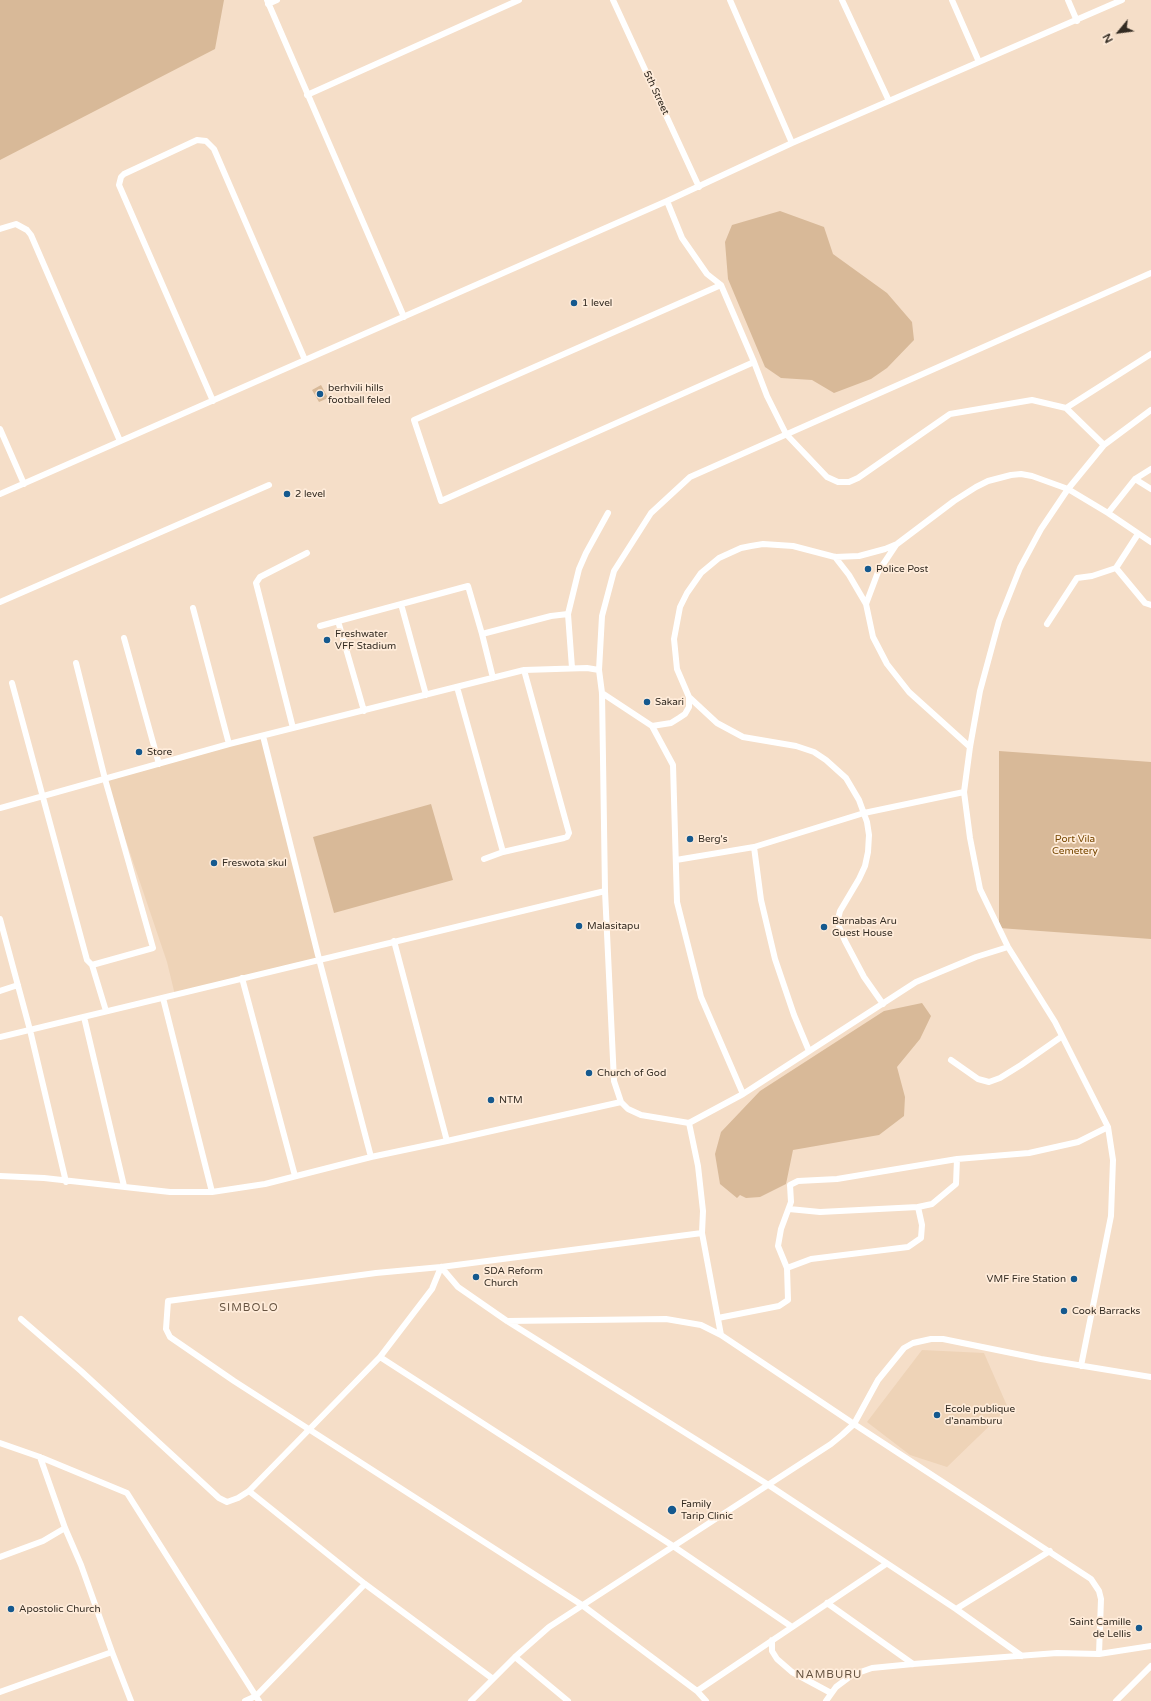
<!DOCTYPE html>
<html>
<head>
<meta charset="utf-8">
<style>
	body { margin:0 }
	#map { position:relative; width:1151px; height:1701px; overflow:hidden; background:#f5dec8; font-family:"Varela Round",sans-serif }
	canvas { display:block }
	.north { position:absolute; left:1099px; top:12px; width:40px; height:40px; -webkit-text-stroke:3px #ffecda; paint-order:stroke; rotate:241deg; font-size:11px; font-weight:700; line-height:16px; text-align:center; color:#332b22 }
	.north::after { content:''; display:block; margin:auto; width:14px; height:18px; background:#332b22; clip-path:polygon(50% 0,100% 100%,50% 72%,0 100%) }
</style>
</head>
<body>
<div id="map">
<canvas width="1151" height="1701"></canvas>
<div class="north">N</div>
</div>
<script>
const context = document.querySelector('canvas').getContext('2d');
context.lineJoin = 'round';
function fill(path, color) {
  context.fillStyle = color;
  context.fill(path, 'evenodd');
}
function poly(rows) {
  const path = new Path2D();
  for (const r of rows) {
    path.moveTo(r[0], r[1]);
    for (let i = 2; i < r.length; i += 2) path.lineTo(r[i], r[i + 1]);
  }
  return path;
}
function trace(path, color, width, dash) {
  context.strokeStyle = color;
  context.lineWidth = width;
  context.lineCap = dash ? 'butt' : 'round';
  context.setLineDash(dash || []);
  context.stroke(path);
}
function drawText(font, color, halo, rows, align = 'center') {
  context.font = font + ' "Varela Round",sans-serif';
  context.lineWidth = 3.5;
  context.setLineDash([]);
  context.textBaseline = 'middle';
  context.strokeStyle = halo;
  context.fillStyle = color;
  for (const [text, x, y, turn = 0] of rows) {
    context.save();
    context.translate(x, y);
    context.rotate((+turn || 0) * Math.PI / 180);
    context.textAlign = isNaN(turn) ? turn : align;
    if (halo) context.strokeText(text, 0, 0);
    context.fillText(text, 0, 0);
    context.restore();
  }
}
fill(poly([
	[263,736,319,959,175,995,167,962,105,779],
	[922,1350,984,1353,1008,1408,947,1467,910,1455,867,1422]
]), '#eed3b7');
fill(poly([
	[0,0,224,0,215,49,0,160],
	[780,211,824,227,833,254,887,293,912,322,914,340,887,368,871,379,834,393,812,380,781,378,765,367,728,279,725,242,732,225],
	[321,385,328,398,319,402,312,390],
	[999,751,1151,762,1151,939,999,928],
	[431,804,453,880,334,913,313,837],
	[922,1003,931,1016,920,1039,897,1067,905,1097,904,1116,879,1135,793,1150,786,1184,760,1197,746,1198,740,1195,737,1198,720,1184,715,1154,721,1132,760,1091,884,1011]
]), '#d8b998');
trace(poly([
	[267,0,404,317],
	[613,0,699,187],
	[730,0,792,143],
	[842,0,889,101],
	[952,0,979,62],
	[1068,0,1077,21],
	[268,4,277,0],
	[307,95,519,0],
	[667,201,682,238,707,274,721,285],
	[0,229,16,224,27,230,31,235,120,441],
	[754,362,441,501,414,420,721,285,754,362,767,396,786,434,827,477,838,482,849,482,858,478,950,414,1032,400,1066,408,1104,445],
	[213,401,119,185,121,177,124,174,197,140,206,141,214,149,305,360],
	[1066,408,1151,354],
	[0,429,24,484],
	[1135,479,1151,489],
	[0,494,667,201,792,143,1122,0],
	[1108,513,1135,479,1151,469],
	[835,557,849,575,866,604,873,637,887,664,909,692,970,747],
	[1116,568,1145,603,1151,605],
	[0,602,269,485],
	[401,604,426,695],
	[866,604,878,572,896,545],
	[193,608,229,744],
	[568,614,579,569,586,553,608,513],
	[338,621,364,711],
	[1047,624,1077,578,1092,576,1116,568,1138,534],
	[320,626,468,586,482,634,493,678],
	[482,634,551,616,568,614,572,668],
	[124,638,159,764],
	[76,663,105,779,153,948,92,965],
	[12,683,87,960,92,965,106,1011],
	[457,687,503,852],
	[602,693,652,726,673,765,677,902,701,997,743,1094],
	[652,726,671,723,679,718,685,714,689,707,689,697],
	[293,728,256,583,260,577,307,553],
	[263,736,319,959,371,1157],
	[0,808,229,744,524,670,587,668,599,670],
	[754,847,864,813,964,792],
	[484,859,503,852,564,838,567,837,569,833,524,670],
	[676,860,754,847,761,900,775,959,794,1015,809,1051],
	[0,919,30,1030,66,1182],
	[1008,947,976,957,916,982,743,1094,689,1123,641,1115,628,1109,621,1102,614,1081,605,891,602,693,599,670,602,616,614,571,651,513,690,477,1151,273],
	[242,978,295,1176],
	[0,991,18,985],
	[163,998,212,1192],
	[883,1004,864,977,845,941,839,927,838,919,840,911,859,879,865,866,868,852,869,835,867,822,859,800,846,778,826,760,814,752,796,746,743,737,717,723,689,697,677,669,674,639,680,607,687,593,701,573,719,558,741,548,751,546,763,544,793,546,835,557,859,556,885,549,897,544,954,501,976,487,988,481,1011,475,1021,474,1032,476,1068,489,1108,513,1151,542],
	[84,1017,124,1186],
	[0,1037,605,891],
	[951,1060,978,1079,989,1082,1000,1078,1021,1065,1061,1037],
	[689,1123,698,1166,703,1211,702,1233,721,1335],
	[447,1141,621,1102],
	[0,1176,44,1178,170,1192,212,1192,265,1184,371,1157,447,1141,394,941],
	[789,1209,820,1212,918,1207,932,1204,956,1184,957,1159],
	[702,1233,441,1267,376,1273,168,1301,166,1329,170,1337,234,1381,582,1605,697,1691,706,1701],
	[441,1267,458,1287,507,1321,767,1484,956,1609,1022,1656],
	[787,1268,811,1259,908,1247,921,1238,922,1225,918,1207],
	[718,1318,779,1306,788,1300,787,1268,778,1246,781,1229,791,1202,790,1185,798,1181,837,1179,957,1159,1029,1153,1078,1142,1108,1127],
	[21,1319,81,1371,219,1498,227,1502,238,1498,249,1491,380,1357,432,1289,441,1267],
	[507,1321,666,1319,701,1325,721,1335,854,1424,1091,1579,1099,1591,1101,1599,1099,1654],
	[380,1357,673,1546,792,1627],
	[1081,1366,1111,1216,1113,1160,1108,1127,1055,1022,1008,947,980,889,970,838,964,792,970,747,980,691,999,621,1020,568,1041,529,1068,489,1104,445,1151,410],
	[0,1443,40,1457,127,1493,259,1701],
	[40,1457,65,1528,81,1565,112,1652,131,1701],
	[249,1491,365,1584,493,1679],
	[0,1557,43,1541,65,1528],
	[827,1603,913,1664],
	[956,1609,1050,1551],
	[772,1640,772,1651,777,1659,792,1672,831,1693],
	[515,1657,568,1701],
	[697,1691,886,1564],
	[0,1692,112,1652],
	[245,1701,256,1696,365,1584],
	[471,1701,515,1657,549,1627,831,1444,842,1435,854,1424,878,1380,904,1348,913,1343,931,1339,943,1339,1041,1359,1151,1377],
	[826,1701,836,1687,852,1675,872,1668,913,1664,1057,1653,1099,1654,1151,1646],
	[1116,1701,1151,1666]
]), '#fff', 6);
for (const [x, y, r, color] of [
	[574,303,4,"#15598e"],
	[320,394,4,"#15598e"],
	[287,494,4,"#15598e"],
	[868,569,4,"#15598e"],
	[327,640,4,"#15598e"],
	[647,702,4,"#15598e"],
	[139,752,4,"#15598e"],
	[690,839,4,"#15598e"],
	[214,863,4,"#15598e"],
	[579,926,4,"#15598e"],
	[824,927,4,"#15598e"],
	[589,1073,4,"#15598e"],
	[491,1100,4,"#15598e"],
	[476,1277,4,"#15598e"],
	[1074,1279,4,"#15598e"],
	[1064,1311,4,"#15598e"],
	[937,1415,4,"#15598e"],
	[672,1510,5,"#15598e"],
	[11,1609,4,"#15598e"],
	[1139,1628,4,"#15598e"]
]) {
  const dot = new Path2D();
  dot.arc(x, y, r, 0, 2 * Math.PI);
  context.fillStyle = color;
  context.fill(dot);
  trace(dot, '#ffecda', 1.5);
}
drawText('10px', '#332b22', '#ffecda', [
	["5th Street",656,93,65]
]);
drawText('10px', '#332b22', '#ffecda', [
	["1 level",582,303],
	["berhvili hills",328,388],
	["football feled",328,400],
	["2 level",295,494],
	["Police Post",876,569],
	["Freshwater",335,634],
	["VFF Stadium",335,646],
	["Sakari",655,702],
	["Store",147,752],
	["Berg's",698,839],
	["Freswota skul",222,863],
	["Barnabas Aru",832,921],
	["Guest House",832,933],
	["Malasitapu",587,926],
	["Church of God",597,1073],
	["NTM",499,1100],
	["SDA Reform",484,1271],
	["Church",484,1283],
	["VMF Fire Station",1066,1279,"right"],
	["Cook Barracks",1072,1311],
	["Ecole publique",945,1409],
	["d'anamburu",945,1421],
	["Family",681,1504],
	["Tarip Clinic",681,1516],
	["Apostolic Church",19,1609],
	["Saint Camille",1131,1622,"right"],
	["de Lellis",1131,1634,"right"]
], 'left');
drawText('10px', '#774700', '#ffecda', [
	["Port Vila",1075,839],
	["Cemetery",1075,851]
]);
context.letterSpacing = '1px';
drawText('11px', '#665340', '#ffecda', [
	["SIMBOLO",249,1308],
	["NAMBURU",829,1675]
]);
context.letterSpacing = '0px';
</script>
</body>
</html>
